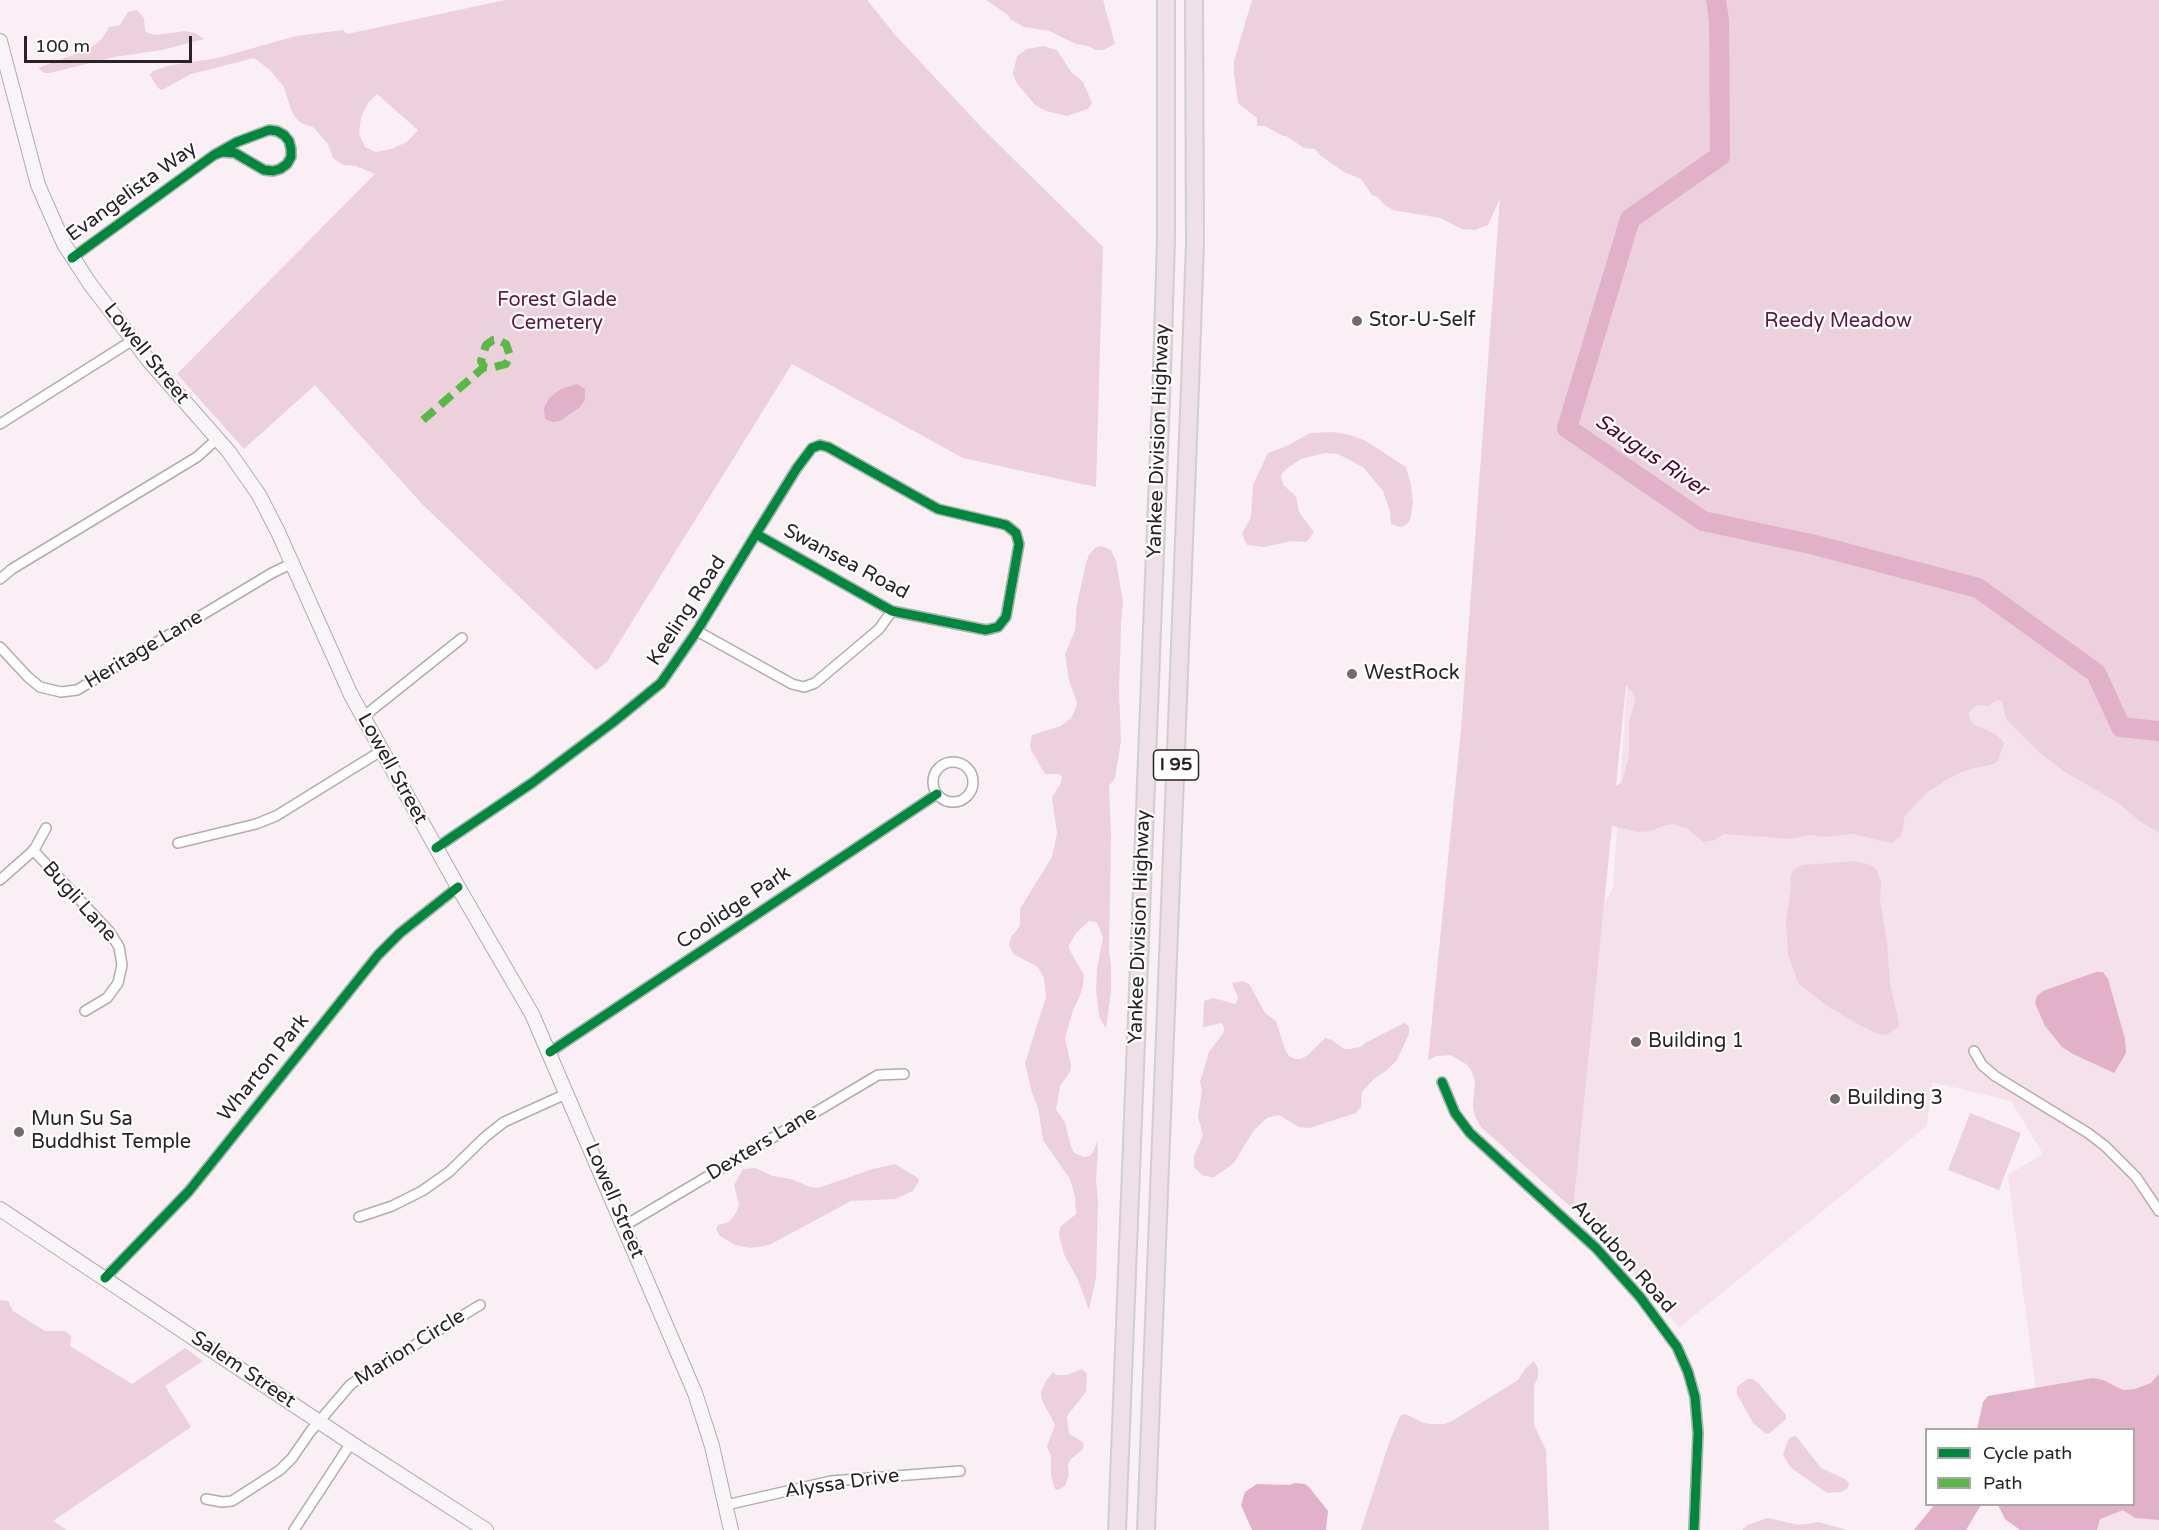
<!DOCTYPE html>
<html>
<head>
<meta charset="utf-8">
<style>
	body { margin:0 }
	#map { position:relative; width:2159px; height:1530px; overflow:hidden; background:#f9eff4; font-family:"Varela Round",sans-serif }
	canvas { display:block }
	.legend { position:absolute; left:1925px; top:1428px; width:210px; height:78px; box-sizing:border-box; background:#fff; border:2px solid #aaa7a8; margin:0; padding:8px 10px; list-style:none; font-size:18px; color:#2a2226 }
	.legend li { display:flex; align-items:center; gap:12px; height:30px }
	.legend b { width:30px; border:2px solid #aaa7a8 }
	.scale { position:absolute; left:24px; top:36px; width:168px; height:27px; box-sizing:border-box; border:3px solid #2a2226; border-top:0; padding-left:8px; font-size:18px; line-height:21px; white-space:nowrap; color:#2a2226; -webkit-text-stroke:4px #fff; paint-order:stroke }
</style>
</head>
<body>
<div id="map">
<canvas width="2159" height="1530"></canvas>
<ul class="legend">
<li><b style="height:8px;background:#00873e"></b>Cycle path</li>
<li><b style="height:8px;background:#58b947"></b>Path</li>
</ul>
<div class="scale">100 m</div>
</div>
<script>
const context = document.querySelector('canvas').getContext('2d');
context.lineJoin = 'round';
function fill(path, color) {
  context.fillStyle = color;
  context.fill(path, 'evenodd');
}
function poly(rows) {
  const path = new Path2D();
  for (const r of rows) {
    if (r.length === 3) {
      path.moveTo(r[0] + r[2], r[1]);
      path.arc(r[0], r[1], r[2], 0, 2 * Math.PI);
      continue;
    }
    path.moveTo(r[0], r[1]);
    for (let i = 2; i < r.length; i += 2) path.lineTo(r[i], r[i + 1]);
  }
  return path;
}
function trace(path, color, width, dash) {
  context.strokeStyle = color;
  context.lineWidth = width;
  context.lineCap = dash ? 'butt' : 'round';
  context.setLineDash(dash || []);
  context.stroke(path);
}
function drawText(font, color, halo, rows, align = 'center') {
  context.font = font + ' "Varela Round",sans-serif';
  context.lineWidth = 4.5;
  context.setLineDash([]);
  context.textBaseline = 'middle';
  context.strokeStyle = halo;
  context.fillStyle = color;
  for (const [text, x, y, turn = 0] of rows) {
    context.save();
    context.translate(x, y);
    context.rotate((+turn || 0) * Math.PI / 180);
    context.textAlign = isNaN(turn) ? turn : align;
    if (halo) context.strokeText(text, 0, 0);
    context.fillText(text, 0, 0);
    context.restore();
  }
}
fill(poly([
	[1630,642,1976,643,2159,788,2159,1530,2054,1530,2134,1504,2134,1430,2041,1429,2008,1175,2043,1154,2011,1101,1932,1082,1927,1126,1679,1328,1626,1261,1573,1209,1547,1145,1594,921,1613,888]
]), '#f5e1ea');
fill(poly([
	[505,0,867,0,897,37,983,129,1103,247,1096,487,963,458,792,364,607,662,596,670,422,504,315,385,244,449,177,374,375,174,356,166,343,165,333,158,328,144,313,127,301,123,296,118,291,110,284,87,270,70,254,58,191,74,162,90,158,88,150,75,153,71,167,66,218,58,296,36,343,30,347,34],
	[377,94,418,130,407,142,391,149,376,152,365,147,359,134,361,117,368,103],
	[986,0,1103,0,1115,44,1103,50,1095,50,1089,46,1076,44,1049,31,1024,27,1011,20,1008,15],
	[1252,0,2159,0,2159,833,2141,822,2117,802,2065,772,2041,754,2006,719,2002,701,1997,700,1988,706,1977,705,1968,713,1973,724,1997,735,2004,743,1998,760,1994,764,1970,769,1955,775,1929,791,1908,812,1904,818,1903,830,1900,837,1891,843,1853,834,1825,837,1809,835,1790,839,1724,834,1714,840,1703,842,1688,829,1674,824,1666,825,1651,831,1638,832,1612,826,1573,1209,1481,1127,1475,1116,1473,1106,1475,1081,1471,1070,1466,1064,1450,1055,1437,1056,1428,1060,1461,729,1500,198,1488,225,1475,230,1462,229,1440,218,1393,210,1383,204,1379,198,1372,195,1361,179,1344,172,1321,156,1315,149,1304,148,1286,136,1283,136,1265,126,1257,126,1257,118,1238,103,1234,73,1234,61],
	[1626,685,1633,693,1635,701,1629,722,1629,756,1622,782,1616,786],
	[137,10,144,18,145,30,147,33,157,35,184,31,195,33,204,39,162,50,114,57,50,73,44,73,38,68,89,49,102,39,109,27,120,25,128,12],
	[1043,46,1057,50,1071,72,1083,82,1092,103,1088,109,1067,116,1046,111,1035,105,1016,82,1013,73,1017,56,1027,49],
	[1332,432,1350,435,1366,441,1406,467,1411,485,1413,503,1410,520,1406,525,1400,527,1391,524,1390,511,1383,491,1363,467,1338,454,1325,453,1301,459,1289,467,1282,473,1281,477,1284,486,1296,496,1299,512,1314,532,1309,539,1306,542,1292,541,1264,547,1247,545,1242,534,1251,517,1253,485,1268,453,1289,445,1310,433],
	[1101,546,1111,550,1116,561,1123,602,1121,626,1119,693,1121,741,1115,778,1109,786,1111,835,1109,950,1111,966,1111,991,1106,1028,1103,1024,1099,1016,1096,990,1097,969,1103,938,1097,922,1089,921,1076,933,1069,945,1069,949,1084,975,1083,986,1079,998,1073,1010,1065,1038,1071,1064,1070,1072,1060,1086,1056,1110,1065,1122,1071,1146,1074,1153,1085,1157,1090,1156,1094,1150,1097,1141,1098,1152,1096,1179,1098,1203,1096,1277,1089,1310,1078,1280,1064,1254,1059,1235,1060,1227,1076,1214,1075,1197,1070,1179,1043,1140,1038,1107,1032,1093,1025,1063,1046,997,1044,978,1038,967,1013,954,1009,945,1011,937,1020,926,1020,909,1052,857,1057,833,1052,797,1061,783,1062,776,1059,774,1045,774,1031,750,1030,745,1032,735,1061,726,1071,718,1076,708,1077,703,1069,680,1065,654,1075,630,1077,604,1086,563,1089,555,1095,548],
	[1856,861,1871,865,1876,869,1881,882,1880,900,1887,942,1890,983,1899,1024,1898,1027,1886,1035,1876,1033,1856,1023,1826,1005,1798,983,1788,954,1786,919,1791,890,1790,879,1793,870,1802,865],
	[1243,981,1250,985,1265,1013,1276,1021,1286,1052,1290,1057,1296,1059,1301,1059,1308,1055,1325,1038,1332,1040,1344,1049,1350,1049,1360,1047,1367,1042,1404,1023,1409,1026,1409,1034,1397,1060,1387,1070,1375,1078,1362,1092,1361,1107,1356,1113,1310,1128,1299,1127,1279,1115,1267,1118,1254,1130,1234,1163,1214,1177,1210,1177,1202,1175,1194,1167,1194,1156,1203,1135,1198,1117,1202,1090,1200,1082,1209,1052,1224,1032,1224,1028,1222,1023,1203,1027,1204,1001,1213,998,1236,1004,1238,997,1232,983],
	[1970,1113,2021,1133,1999,1190,1948,1170],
	[895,1164,918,1178,919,1181,913,1191,895,1199,851,1201,769,1245,751,1248,735,1245,720,1236,716,1229,718,1225,729,1222,736,1213,739,1205,734,1185,743,1169,755,1168,773,1176,791,1179,810,1187,818,1188,873,1169],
	[0,1300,8,1301,13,1311,45,1331,65,1331,71,1336,70,1346,132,1384,185,1348,203,1361,165,1386,191,1427,53,1521,67,1530,0,1530],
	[1534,1361,1538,1369,1538,1377,1534,1386,1534,1425,1546,1450,1549,1530,1361,1530,1389,1443,1400,1416,1405,1414,1424,1423,1431,1424,1445,1424,1452,1421,1518,1380,1525,1369],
	[1082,1369,1087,1374,1086,1392,1067,1416,1069,1434,1083,1442,1084,1446,1082,1450,1070,1460,1068,1465,1069,1475,1065,1486,1058,1490,1055,1489,1051,1475,1051,1456,1047,1446,1055,1425,1042,1400,1041,1392,1046,1381,1053,1372,1056,1375,1067,1375],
	[1747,1379,1753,1379,1760,1385,1786,1415,1786,1419,1770,1433,1766,1434,1753,1423,1737,1394,1737,1387],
	[1796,1436,1821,1468,1845,1479,1849,1483,1848,1488,1841,1492,1827,1493,1790,1467,1783,1454,1789,1438],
	[1768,1518,1799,1525,1819,1522,1847,1530,1742,1530,1747,1525]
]), '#ecd1dd');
fill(poly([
	[577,384,585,389,585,400,580,407,560,421,553,422,545,419,544,408,549,398,561,389],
	[2096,972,2103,972,2108,979,2125,1039,2126,1053,2114,1073,2073,1054,2062,1047,2045,1026,2035,1003,2037,996,2043,991],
	[2159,1374,2159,1520,2135,1518,2123,1510,2100,1519,2097,1530,2020,1530,2005,1519,1998,1505,2134,1504,2134,1430,1977,1429,1983,1402,1988,1396,2093,1378,2103,1380,2123,1390,2135,1389,2151,1383],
	[1295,1483,1305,1484,1309,1487,1328,1511,1326,1530,1252,1530,1241,1505,1245,1492,1257,1484,1289,1485],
	[1935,1504,1981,1504,1981,1505,1966,1530,1914,1530]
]), '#e1b1c8');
trace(poly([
	[1716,0,1719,21,1720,156,1630,219,1567,428,1703,521,1815,545,1978,588,2096,673,2121,727,2159,731]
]), '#e1b1c8', 20);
const minor = poly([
	[72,258,214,155,222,152,235,153,264,170,273,171,280,169,287,164,291,157,291,149,289,141,284,135,277,131,269,130,237,142,214,155],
	[0,424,133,340],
	[0,579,12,569,197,457,217,439],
	[697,631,792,684,804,687,815,683,879,629,892,611],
	[0,647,28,677,40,687,61,692,77,690,272,573,293,563],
	[363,717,462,638],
	[953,782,20],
	[178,843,256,824,276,816,381,751],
	[436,848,532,783,612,723,661,683,697,631,756,534,797,468,812,448,820,445,828,447,938,509,1006,525,1016,533,1019,544,1006,617,998,627,986,630,892,611,756,534],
	[33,850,109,931,119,947,122,965,118,983,107,998,85,1011],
	[0,880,34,850,46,828],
	[1974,1051,1982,1065,1995,1076,2088,1133,2105,1146,2136,1177,2159,1211],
	[550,1052,937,794],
	[1442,1082,1455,1113,1470,1133,1596,1248,1640,1297,1677,1347,1688,1372,1695,1397,1698,1433,1694,1530],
	[359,1217,392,1206,422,1191,449,1172,485,1137,504,1122,568,1093],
	[624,1226,878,1075,904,1074],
	[105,1278,189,1191,378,955,400,933,458,887],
	[206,1499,222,1502,232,1501,280,1470,292,1458,310,1432,351,1384,480,1305],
	[726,1505,831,1481,960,1471],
	[294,1530,351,1443]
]);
const secondary = poly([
	[0,41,38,185,64,244,90,284,149,361,229,452,259,495,278,532,351,695,458,887,532,1014,695,1393,712,1446,731,1530],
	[0,1209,351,1443,486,1530]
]);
const motorway = poly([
	[1117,1530,1162,372,1166,238,1166,0],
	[1146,1530,1190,386,1195,243,1194,0]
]);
trace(minor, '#b4abaf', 12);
trace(secondary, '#b4abaf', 16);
trace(motorway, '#d2cdd0', 20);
trace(minor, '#fefdfd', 9);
trace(secondary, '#f9f4f7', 14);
trace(motorway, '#efdfe7', 16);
trace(poly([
	[423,420,484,367,491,368,506,364,510,356,506,344,498,340,493,340,486,345,481,361,484,367]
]), '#58b947', 8, [15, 8]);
trace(poly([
	[72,258,214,155,222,152,235,153,264,170,273,171,280,169,287,164,291,157,291,149,289,141,284,135,277,131,269,130,237,142,214,155],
	[436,848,532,783,612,723,661,683,697,631,756,534,797,468,812,448,820,445,828,447,938,509,1006,525,1016,533,1019,544,1006,617,998,627,986,630,892,611,756,534],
	[550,1052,937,794],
	[1442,1082,1455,1113,1470,1133,1596,1248,1640,1297,1677,1347,1688,1372,1695,1397,1698,1433,1694,1530],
	[105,1278,189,1191,378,955,400,933,458,887]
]), '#00873e', 9);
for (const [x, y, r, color] of [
	[1357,321,6,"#726a6e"],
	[1352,674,6,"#726a6e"],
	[1636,1042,6,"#726a6e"],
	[1835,1099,6,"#726a6e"],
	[19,1132,6,"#726a6e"]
]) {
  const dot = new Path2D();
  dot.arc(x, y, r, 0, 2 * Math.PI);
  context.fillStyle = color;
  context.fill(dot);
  trace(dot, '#fff', 2);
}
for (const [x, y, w] of [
	[1176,765,45]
]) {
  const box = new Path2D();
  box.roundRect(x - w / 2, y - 15, w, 30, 4.5);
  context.fillStyle = '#fff';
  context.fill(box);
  trace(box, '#2a2226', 1.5);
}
drawText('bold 18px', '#2a2226', null, [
	["I 95",1176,765]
]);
drawText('20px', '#2a2226', '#fff', [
	["Evangelista Way",132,192,-36],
	["Lowell Street",146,354,51],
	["Yankee Division Highway",1159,441,-88],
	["Swansea Road",846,562,28],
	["Keeling Road",687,611,-57],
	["Heritage Lane",144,650,-31],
	["Lowell Street",392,769,61],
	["Bugli Lane",79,902,48],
	["Coolidge Park",734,908,-34],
	["Yankee Division Highway",1140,927,-88],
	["Wharton Park",264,1068,-51],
	["Dexters Lane",762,1144,-31],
	["Lowell Street",614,1201,67],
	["Audubon Road",1623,1257,48],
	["Marion Circle",410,1348,-32],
	["Salem Street",243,1370,34],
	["Alyssa Drive",842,1484,-8]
]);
drawText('20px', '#601641', '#fff', [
	["Forest Glade",557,301],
	["Cemetery",557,324],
	["Reedy Meadow",1838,322]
]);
drawText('20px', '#2a2226', '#fff', [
	["Stor-U-Self",1369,321],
	["WestRock",1364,674],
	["Building 1",1648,1042],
	["Building 3",1847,1099],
	["Mun Su Sa",31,1120],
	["Buddhist Temple",31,1143]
], 'left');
drawText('italic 21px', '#510534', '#fff', [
	["Saugus River",1651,456,34]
]);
</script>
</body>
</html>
